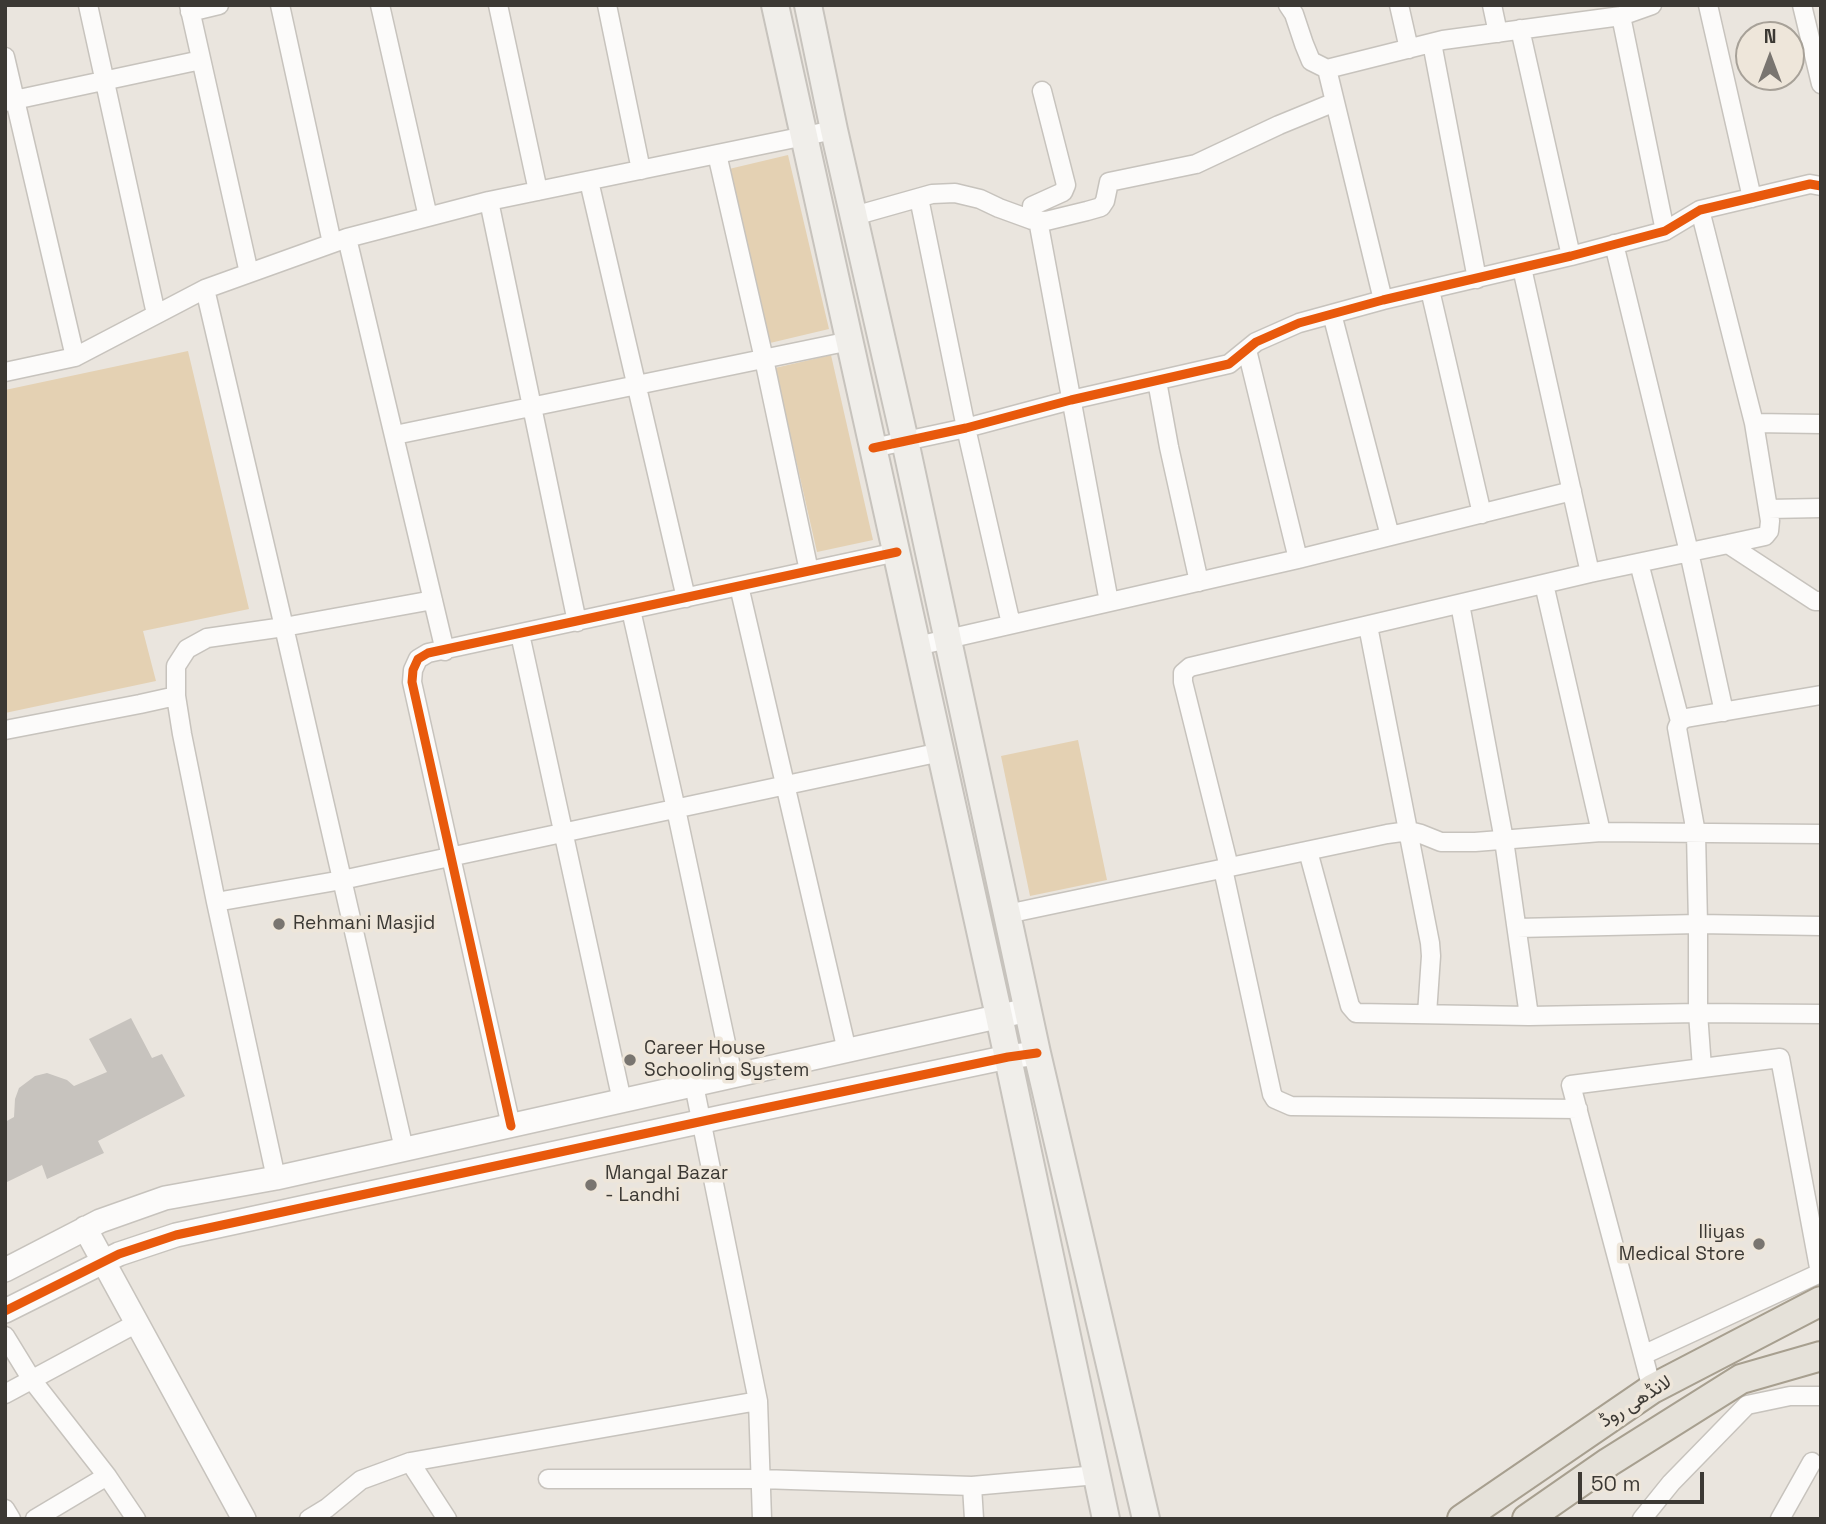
<!DOCTYPE html>
<html>
<head>
<meta charset="utf-8">
<style>
	body { margin:0 }
	#map { position:relative; width:1826px; height:1524px; overflow:hidden; background:#eae5de; font-family:"Space Grotesk",sans-serif }
	canvas { display:block }
	.frame { position:absolute; inset:0; border:7px solid #3c3934; pointer-events:none }
	.north { position:absolute; left:1735px; top:21px; width:70px; height:70px; box-sizing:border-box; background:#eee6da; border:2px solid #a7a198; border-radius:50%; rotate:0deg; font-size:19px; font-weight:700; line-height:28px; text-align:center; color:#3c3934 }
	.north::after { content:''; display:block; margin:auto; width:24px; height:32px; background:#797570; clip-path:polygon(50% 0,100% 100%,50% 72%,0 100%) }
	.scale { position:absolute; left:1578px; top:1472px; width:126px; height:32px; box-sizing:border-box; border:4px solid #3c3934; border-top:0; padding-left:9px; font-size:21px; line-height:24px; white-space:nowrap; color:#3c3934; -webkit-text-stroke:5px #eee6da; paint-order:stroke }
</style>
</head>
<body>
<div id="map">
<canvas width="1826" height="1524"></canvas>
<div class="frame"></div>
<div class="north">N</div>
<div class="scale">50 m</div>
</div>
<script>
const context = document.querySelector('canvas').getContext('2d');
context.lineJoin = 'round';
function fill(path, color) {
  context.fillStyle = color;
  context.fill(path, 'evenodd');
}
function poly(rows) {
  const path = new Path2D();
  for (const r of rows) {
    path.moveTo(r[0], r[1]);
    for (let i = 2; i < r.length; i += 2) path.lineTo(r[i], r[i + 1]);
  }
  return path;
}
function trace(path, color, width, dash) {
  context.strokeStyle = color;
  context.lineWidth = width;
  context.lineCap = dash ? 'butt' : 'round';
  context.setLineDash(dash || []);
  context.stroke(path);
}
function drawText(font, color, halo, rows, align = 'center') {
  context.font = font + ' "Space Grotesk",Vazirmatn,sans-serif';
  context.lineWidth = 7;
  context.setLineDash([]);
  context.textBaseline = 'middle';
  context.strokeStyle = halo;
  context.fillStyle = color;
  for (const [text, x, y, turn = 0] of rows) {
    context.save();
    context.translate(x, y);
    context.rotate((+turn || 0) * Math.PI / 180);
    context.textAlign = isNaN(turn) ? turn : align;
    if (halo) context.strokeText(text, 0, 0);
    context.fillText(text, 0, 0);
    context.restore();
  }
}
fill(poly([
	[788,155,829,329,770,343,729,169],
	[188,351,249,609,143,631,156,681,5,713,5,390],
	[831,355,873,540,817,552,775,368],
	[1078,740,1107,880,1030,896,1001,756]
]), '#e4d1b3');
fill(poly([
	[131,1018,152,1058,162,1054,185,1096,98,1141,104,1153,47,1179,42,1165,5,1183,5,1122,14,1117,15,1099,19,1088,35,1076,47,1073,67,1080,74,1086,107,1072,89,1039]
]), '#c7c3be');
const minor = poly([
	[88,5,156,314],
	[189,5,249,273],
	[280,5,332,243],
	[380,5,428,217],
	[498,5,538,191],
	[607,5,641,170],
	[1288,5,1294,14,1304,44,1311,61,1327,69,1443,40,1621,16,1652,5],
	[1399,5,1409,49],
	[1492,5,1498,33],
	[1708,5,1752,198],
	[1802,5,1821,84],
	[190,12,219,5],
	[1621,16,1665,231],
	[1520,29,1571,256],
	[1432,43,1477,279],
	[5,57,75,357],
	[1327,69,1383,300],
	[5,102,201,60],
	[717,154,764,359,809,571],
	[589,181,686,598],
	[919,198,966,428,1011,624],
	[489,201,577,622],
	[1700,210,1754,423,1770,521,1769,531,1765,536,1728,544],
	[854,216,932,194,955,193,980,199,999,208,1032,220,1046,221,1087,211,1101,207,1105,201,1109,182,1196,164,1279,125,1335,102],
	[1032,220,1032,206,1063,192,1066,185,1042,91],
	[1038,220,1109,602],
	[347,238,445,651],
	[1614,244,1689,552,1724,712],
	[1522,268,1590,573],
	[205,289,284,627,404,1149],
	[1430,290,1482,514],
	[1332,314,1390,536],
	[1247,350,1298,559],
	[5,372,75,357,205,289,347,238,489,201,834,130],
	[1157,381,1169,447,1199,582],
	[1754,423,1821,424],
	[395,435,850,341],
	[873,448,966,428,1071,400,1229,364,1256,342,1299,323,1383,300,1571,256,1665,231,1700,210,1810,184,1821,186],
	[1768,509,1821,508],
	[1639,563,1680,721],
	[1544,584,1601,832],
	[739,586,847,1051],
	[1460,604,1504,840,1529,1016],
	[631,610,676,809,733,1076],
	[1368,626,1430,943,1431,956,1427,1014],
	[520,634,622,1101],
	[917,646,1298,559,1572,491],
	[176,696,182,734,216,902,276,1178],
	[5,730,140,704,176,696,176,666,187,649,207,638,284,627,433,600],
	[1308,851,1350,1006,1356,1013,1529,1016,1698,1013,1821,1014],
	[1229,867,1183,682,1183,673,1190,667,1590,573,1728,544,1815,601,1821,601],
	[1223,869,1272,1094,1275,1099,1291,1106,1578,1109],
	[216,902,342,880,941,752],
	[1007,914,1387,834,1409,831,1421,834,1441,842,1475,842,1601,832,1821,834],
	[1517,928,1698,924,1821,926],
	[1702,1068,1698,1013,1698,924,1696,833,1677,728,1680,721,1686,718,1821,695],
	[694,1085,758,1401,762,1519],
	[511,1126,412,682,413,670,418,659,428,653,897,552],
	[5,1336,32,1380,107,1476,136,1519],
	[1643,1355,1820,1273,1780,1058,1571,1085,1643,1355,1652,1389],
	[5,1394,137,1323],
	[410,1462,447,1519],
	[548,1479,761,1479,972,1486,1097,1475],
	[972,1486,974,1519],
	[5,1509,11,1519],
	[35,1519,107,1476],
	[309,1519,327,1508,361,1480,410,1462,758,1401],
	[1642,1519,1671,1483,1747,1405,1790,1396,1821,1396],
	[1780,1519,1812,1462]
]);
const tertiary = poly([
	[85,1228,244,1519],
	[5,1270,100,1221,165,1198,276,1178,1028,1010],
	[5,1311,119,1254,176,1235,722,1117,1008,1057,1037,1053]
]);
const secondary = poly([
	[775,5,999,1016,1106,1519],
	[808,5,834,130,905,441,1037,1053,1146,1519]
]);
const primary = poly([
	[1462,1519,1652,1389,1821,1301],
	[1527,1519,1609,1462,1741,1379,1821,1356]
]);
trace(minor, '#c7c3bd', 21);
trace(tertiary, '#c7c3bd', 26);
trace(secondary, '#c7c3bd', 30);
trace(primary, '#a79f8f', 32);
trace(minor, '#fcfbfa', 18);
trace(tertiary, '#fcfbfa', 23);
trace(secondary, '#f0eeea', 26);
trace(primary, '#e5e1d9', 28);
trace(poly([
	[873,448,966,428,1071,400,1229,364,1256,342,1299,323,1383,300,1571,256,1665,231,1700,210,1810,184,1821,186],
	[511,1126,412,682,413,670,418,659,428,653,897,552],
	[5,1311,119,1254,176,1235,722,1117,1008,1057,1037,1053]
]), '#e8590c', 9);
for (const [x, y, r, color] of [
	[279,924,7,"#797570"],
	[630,1060,7,"#797570"],
	[591,1185,7,"#797570"],
	[1759,1244,7,"#797570"]
]) {
  const dot = new Path2D();
  dot.arc(x, y, r, 0, 2 * Math.PI);
  context.fillStyle = color;
  context.fill(dot);
  trace(dot, '#eee6da', 2.5);
}
drawText('19px', '#3c3934', '#eee6da', [
	["Rehmani Masjid",293,924],
	["Career House",644,1049],
	["Schooling System",644,1071],
	["Mangal Bazar",605,1174],
	["- Landhi",605,1196],
	["Iliyas",1745,1233,"right"],
	["Medical Store",1745,1255,"right"]
], 'left');
drawText('19px', '#3c3934', '#eee6da', [
	["لانڈھی روڈ",1636,1402,-32]
]);
</script>
</body>
</html>
